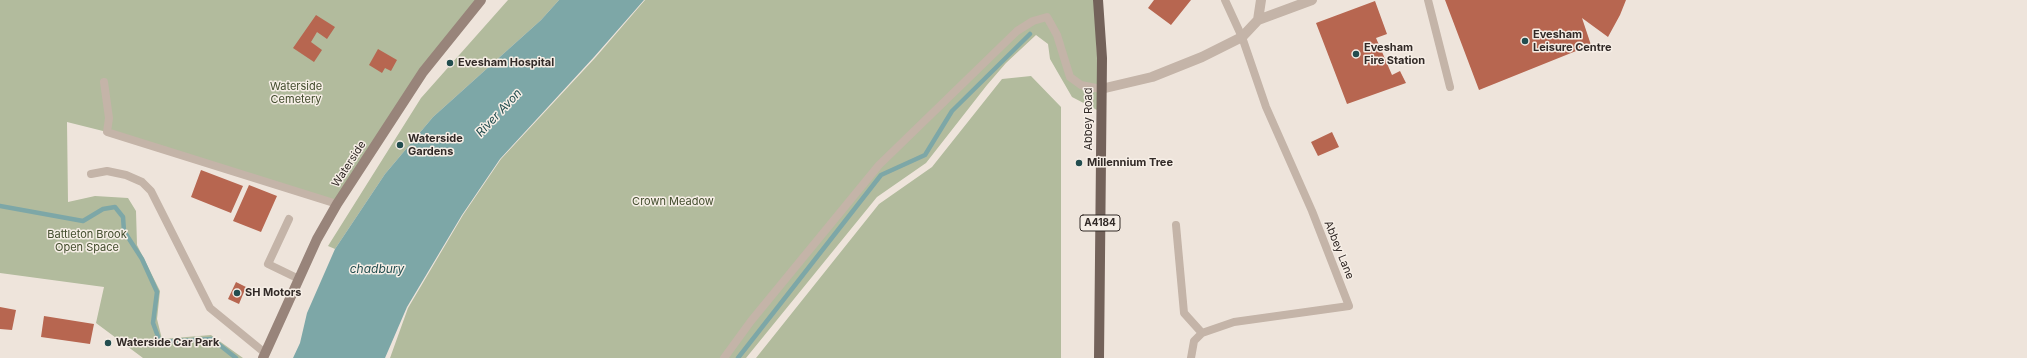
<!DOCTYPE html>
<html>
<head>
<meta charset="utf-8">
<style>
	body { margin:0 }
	canvas { display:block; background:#eee4db }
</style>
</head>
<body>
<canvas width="2027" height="358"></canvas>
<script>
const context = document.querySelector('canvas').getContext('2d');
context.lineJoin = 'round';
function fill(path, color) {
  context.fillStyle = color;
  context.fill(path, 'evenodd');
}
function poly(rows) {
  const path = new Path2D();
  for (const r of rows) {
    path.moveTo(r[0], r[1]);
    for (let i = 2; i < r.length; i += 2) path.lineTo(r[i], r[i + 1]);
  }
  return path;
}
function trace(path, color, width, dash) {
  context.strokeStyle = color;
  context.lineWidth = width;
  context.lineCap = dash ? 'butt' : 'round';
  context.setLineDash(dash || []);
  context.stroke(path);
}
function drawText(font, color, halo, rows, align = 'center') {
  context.font = font + ' Inter,sans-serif';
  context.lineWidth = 3;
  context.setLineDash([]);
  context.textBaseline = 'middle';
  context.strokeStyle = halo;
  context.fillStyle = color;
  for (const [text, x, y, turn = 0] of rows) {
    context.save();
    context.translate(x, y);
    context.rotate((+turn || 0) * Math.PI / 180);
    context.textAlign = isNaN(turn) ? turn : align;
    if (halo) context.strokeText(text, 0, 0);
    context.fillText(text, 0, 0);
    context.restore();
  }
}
fill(poly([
	[0,0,481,0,423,72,337,204,107,132,67,122,68,202,95,196,128,198,136,211,137,245,160,291,157,319,162,339,211,335,243,358,143,358,96,323,104,287,0,273],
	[508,0,559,0,541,20,433,117,385,174,335,249,328,246,421,98],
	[645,0,1095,0,1099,111,1072,97,1050,59,1048,44,1036,35,1006,63,987,85,926,163,877,197,746,358,390,358,408,308,463,215,501,159,595,58],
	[1031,76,1061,107,1061,358,756,358,879,204,932,167,1002,79]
]), '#b2bb9d');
fill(poly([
	[559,0,644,0,594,57,500,159,462,215,407,307,385,358,293,358,300,343,307,313,335,249,385,174,433,117,541,20]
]), '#7da7a7');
trace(poly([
	[0,206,83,221,103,209,115,207,123,217,124,231,142,259,157,292,153,323,160,342,212,339,236,358],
	[738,358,881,175,925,155,952,111,1030,34]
]), '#7da7a7', 4.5);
fill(poly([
	[1154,0,1191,0,1171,25,1148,8],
	[1445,0,1626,0,1620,15,1608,37,1582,18,1591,45,1479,90],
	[1375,1,1387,34,1376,38,1392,75,1400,71,1406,83,1347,104,1316,23],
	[316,15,335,27,327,39,317,32,311,42,322,50,314,62,293,48],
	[378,49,397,60,391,71,385,68,382,73,369,65],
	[1332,132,1339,147,1318,156,1311,142],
	[201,170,243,186,231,213,191,197],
	[249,185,277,196,261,232,233,221],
	[236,282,246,287,239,304,228,299],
	[0,307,16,310,12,330,0,329],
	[44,316,94,324,90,344,41,337]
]), '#b76650');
trace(poly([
	[1428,0,1450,87],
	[104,82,109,118,107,132,337,204],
	[91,174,107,171,126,175,142,182,151,191,210,308,265,353],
	[289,219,268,264,299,279],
	[1176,225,1184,313,1202,333],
	[724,358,751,321,879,165,1017,31,1033,21,1047,17,1057,35,1070,77,1081,85,1101,89],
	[1191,358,1194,341,1202,333,1234,322,1349,306,1312,211,1266,107,1242,37,1225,0]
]), '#c4b4a8', 8);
trace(poly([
	[1258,20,1312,0],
	[1101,89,1152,77,1202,57,1242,37,1258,20,1261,0]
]), '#c4b4a8', 10);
trace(poly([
	[263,358,317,239,337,204,423,72,481,0]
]), '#98847a', 10);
trace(poly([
	[1098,0,1102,58,1099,358]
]), '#73625a', 10);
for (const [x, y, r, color] of [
	[1525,41,4,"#224d4f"],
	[1356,54,4,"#224d4f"],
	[450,63,4,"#224d4f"],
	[400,145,4,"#224d4f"],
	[1079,163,4,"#224d4f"],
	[237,293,4,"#224d4f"],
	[108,343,4,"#224d4f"]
]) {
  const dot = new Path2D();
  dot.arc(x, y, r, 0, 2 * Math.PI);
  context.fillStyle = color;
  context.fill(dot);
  trace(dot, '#f6eee6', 1.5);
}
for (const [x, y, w] of [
	[1100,223,40]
]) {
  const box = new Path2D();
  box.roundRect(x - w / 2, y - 8, w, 16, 3);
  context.fillStyle = '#f6eee6';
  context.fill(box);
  trace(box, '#322a27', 1);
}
drawText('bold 10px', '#322a27', null, [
	["A4184",1100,223]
]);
drawText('bold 11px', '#322a27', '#f6eee6', [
	["Evesham",1533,35],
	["Leisure Centre",1533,48],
	["Evesham",1364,48],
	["Fire Station",1364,61],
	["Evesham Hospital",458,63],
	["Waterside",408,139],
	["Gardens",408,152],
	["Millennium Tree",1087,163],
	["SH Motors",245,293],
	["Waterside Car Park",116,343]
], 'left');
drawText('11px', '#434d2e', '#f6eee6', [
	["Waterside",296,87],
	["Cemetery",296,100],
	["Crown Meadow",673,202],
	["Battleton Brook",87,235],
	["Open Space",87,248]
]);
drawText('11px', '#322a27', '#f6eee6', [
	["Abbey Road",1089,119,-90],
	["Waterside",349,164,-57],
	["Abbey Lane",1339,250,68]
]);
drawText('italic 12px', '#224d4f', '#f6eee6', [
	["River Avon",499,113,-47],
	["chadbury",377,269]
]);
</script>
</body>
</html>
